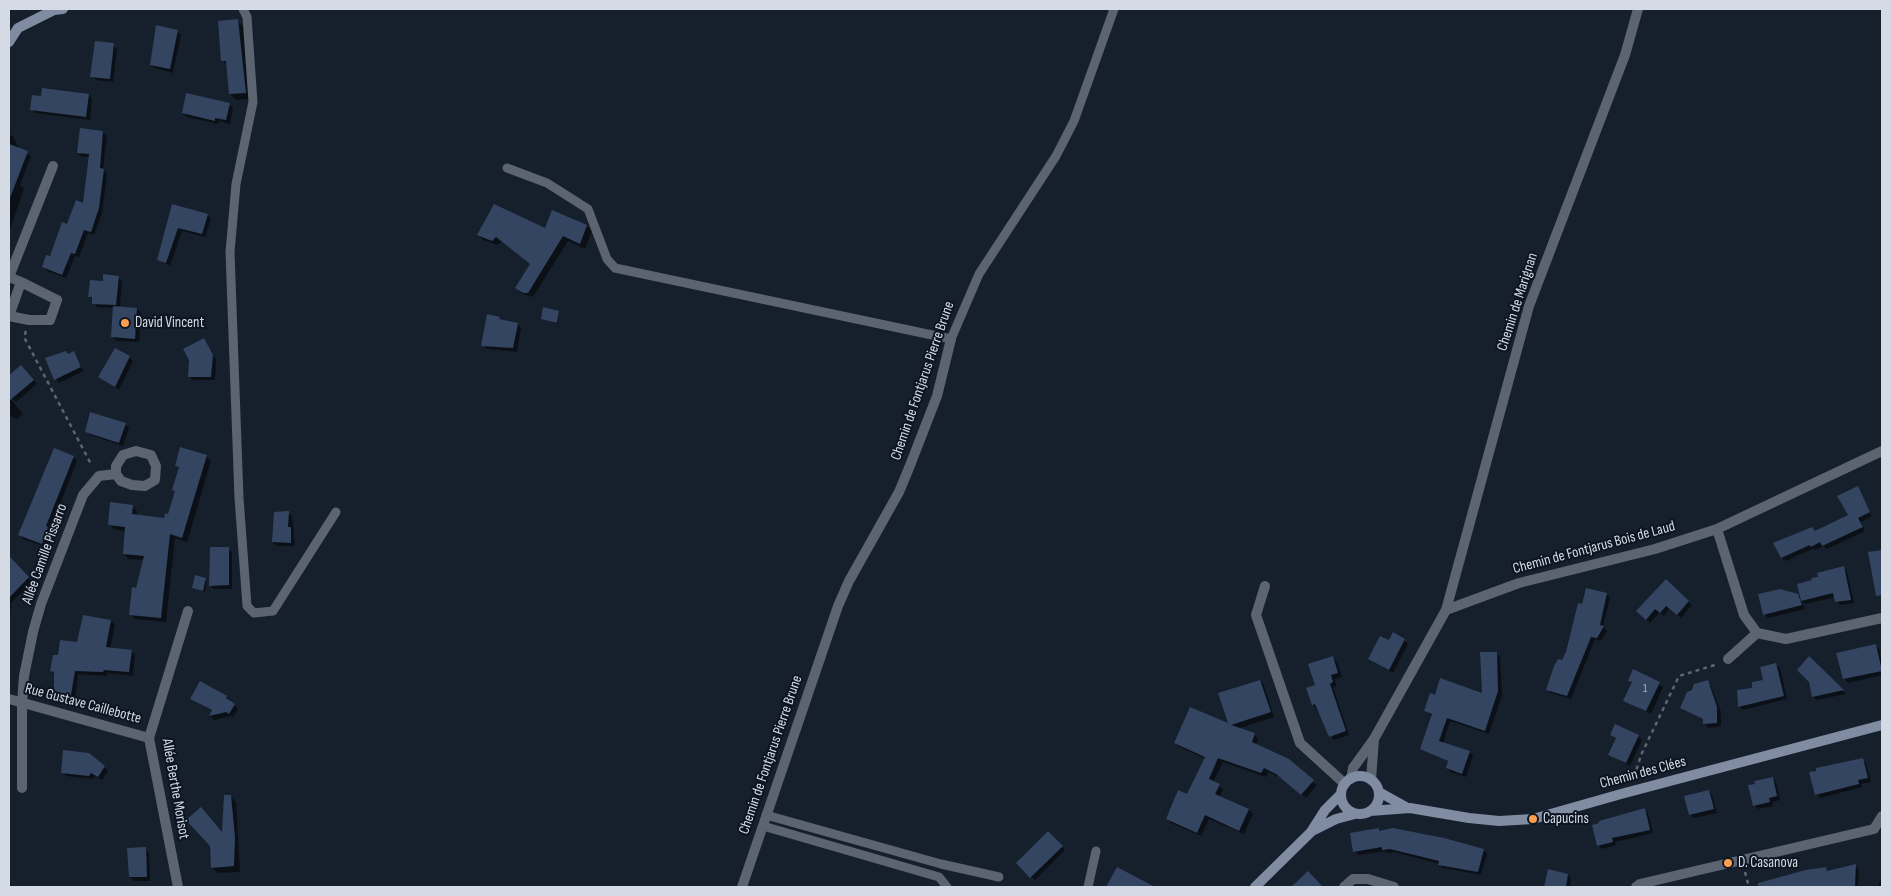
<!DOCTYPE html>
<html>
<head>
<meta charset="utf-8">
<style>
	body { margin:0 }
	#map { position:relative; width:1891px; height:896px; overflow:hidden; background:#161f2c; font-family:"Sofia Sans Condensed",sans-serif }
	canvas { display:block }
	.frame { position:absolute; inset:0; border:10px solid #d5dbe4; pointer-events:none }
</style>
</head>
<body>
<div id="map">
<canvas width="1891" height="896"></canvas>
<div class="frame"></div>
</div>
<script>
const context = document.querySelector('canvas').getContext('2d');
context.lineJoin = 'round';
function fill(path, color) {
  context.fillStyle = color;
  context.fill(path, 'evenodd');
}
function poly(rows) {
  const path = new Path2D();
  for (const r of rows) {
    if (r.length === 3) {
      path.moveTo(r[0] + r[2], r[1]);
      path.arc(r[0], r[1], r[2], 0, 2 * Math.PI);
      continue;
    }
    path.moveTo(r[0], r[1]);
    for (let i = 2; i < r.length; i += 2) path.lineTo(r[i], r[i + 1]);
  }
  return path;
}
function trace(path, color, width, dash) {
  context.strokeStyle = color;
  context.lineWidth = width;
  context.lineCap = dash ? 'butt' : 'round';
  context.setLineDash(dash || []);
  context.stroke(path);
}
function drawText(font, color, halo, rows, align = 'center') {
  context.font = font + ' "Sofia Sans Condensed",sans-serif';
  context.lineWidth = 4;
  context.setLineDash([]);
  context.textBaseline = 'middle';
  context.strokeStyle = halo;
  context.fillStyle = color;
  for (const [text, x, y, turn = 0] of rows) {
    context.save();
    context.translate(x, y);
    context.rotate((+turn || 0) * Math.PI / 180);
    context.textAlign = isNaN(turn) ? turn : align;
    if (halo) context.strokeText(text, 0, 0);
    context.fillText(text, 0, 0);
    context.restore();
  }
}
fill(poly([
	[237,21,244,27,252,99,236,100,230,94,228,66,223,61],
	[157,27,177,31,181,35,173,73,155,68,151,65],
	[113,45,117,49,113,82,96,80,92,76],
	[89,95,92,99,90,120,35,113,32,110],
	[229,104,233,108,230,124,219,121,218,124,187,117,183,113],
	[103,132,107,136,103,169,107,174,102,213,94,235,88,233,79,257,75,256,66,278,47,271,43,267,68,225,84,204,90,157,82,157,78,153],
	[12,135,20,150,31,156,20,185,24,189,9,232,9,162,12,163,9,154,9,136],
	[173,206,207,215,211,219,205,237,182,231,170,266,158,259],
	[552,211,587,226,592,231,585,249,568,241,533,297,521,293,516,288,531,265,502,241,498,245,483,240,478,234,546,230],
	[118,277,122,281,120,308,137,309,141,313,139,342,117,341,113,337,114,308,97,307,90,296,104,282],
	[559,312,558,324,542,319],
	[499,318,502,321,517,324,521,328,517,352,487,349,483,345],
	[204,339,216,360,215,380,193,380,189,376],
	[73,352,84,371,59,383,56,379,69,355],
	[129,357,133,361,119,390,100,377],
	[21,367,37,384,16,402,11,397,10,398,23,414,17,419,9,416,9,377],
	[125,424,129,428,123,446,90,435,86,431],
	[206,456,211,461,187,542,175,538,166,622,135,619,130,614,144,560,129,559,124,554,126,531,114,529,109,524,132,506,137,511,137,516,165,520,169,515,176,492,173,489,180,469,176,466],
	[73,457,77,461,50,530,51,532,46,547,23,539,20,535],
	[1858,488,1872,516,1861,522,1865,531,1827,549,1824,546,1815,550,1814,548,1786,561,1782,558,1775,544,1816,532,1849,515],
	[288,513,292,516,295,546,277,546,273,542],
	[228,549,232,552,232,589,214,589,211,586],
	[9,565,15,565,32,582,11,603,9,631],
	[1843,568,1847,572,1854,603,1840,605,1835,597,1806,604,1802,601,1805,609,1768,618,1765,615,1760,595,1798,595,1802,599],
	[196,577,207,581,205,592,193,588],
	[1666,581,1692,605,1681,618,1670,608,1664,616,1660,612,1650,623,1638,611],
	[1606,594,1610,598,1603,627,1607,631,1601,641,1595,639,1571,699,1551,693,1547,690,1563,661,1583,606],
	[111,621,115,625,110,649,132,651,135,655,133,676,107,673,107,676,78,674,75,698,59,696,55,692,55,675,51,671,59,657],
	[1404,640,1408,644,1393,673,1370,659,1389,642],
	[1876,645,1879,649,1882,662,1882,675,1848,683,1844,679,1838,654],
	[1496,653,1500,657,1502,695,1489,734,1450,721,1443,743,1469,752,1473,755,1466,777,1451,772,1447,768,1449,762,1422,748,1433,716,1425,711,1436,697,1483,695],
	[1333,658,1337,662,1342,677,1334,679,1337,686,1333,687,1349,735,1334,740,1313,704,1317,686],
	[1809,658,1846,694,1817,700,1813,697],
	[1776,665,1780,668,1787,699,1743,710,1739,706,1764,681],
	[1633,671,1663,687,1651,714,1625,700,1633,684,1629,680],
	[1260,681,1264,685,1274,717,1237,729,1254,734,1258,739,1256,745,1317,785,1306,798,1282,778,1268,772,1266,777,1223,762,1213,782,1223,789,1220,797,1249,810,1253,814,1244,834,1209,819,1201,836,1171,823,1167,819,1188,796,1206,759,1180,747,1175,743,1230,726],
	[1707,682,1711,686,1721,712,1721,726,1708,728,1704,720,1681,708],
	[200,683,227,697,238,709,233,717,231,716,214,720,210,716,212,711,191,699],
	[1612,735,1638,736,1642,740,1630,766,1609,754,1616,739],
	[1862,759,1866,763,1871,782,1861,784,1862,787,1820,798,1816,794],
	[104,767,108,771,102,780,95,776,93,779,66,776,62,772],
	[1772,778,1776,782,1780,800,1772,802,1773,806,1758,809,1754,805,1756,784],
	[1709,791,1712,795,1717,813,1694,818,1690,814],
	[231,797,236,802,240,872,218,873,212,868,223,834],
	[1645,810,1648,813,1653,833,1615,842,1616,845,1602,849,1598,845],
	[1048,833,1065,850,1035,880,1017,863],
	[1351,834,1483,850,1487,854,1481,875,1443,868,1440,864,1394,852,1387,853,1385,851,1358,855,1355,851],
	[145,849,149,853,150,881,134,881,130,877],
	[1855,866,1859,869,1858,887,1779,887,1778,879,1825,868,1829,872],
	[1549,871,1568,875,1571,879,1570,887,1545,887],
	[1882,878,1882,887,1877,887]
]), '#0007');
fill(poly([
	[238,19,246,93,229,94,226,61,221,61,218,21],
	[156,25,178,30,170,69,150,65],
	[95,41,114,43,110,79,90,77],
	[42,88,89,94,86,117,30,110,32,95,41,96],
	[186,93,230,103,226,120,215,118,215,121,182,113],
	[80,128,103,131,100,168,104,169,99,208,91,232,84,230,75,254,71,253,62,275,42,267,46,255,50,256,62,222,67,224,76,200,83,203,89,154,77,153],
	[9,144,28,151,10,198,9,198],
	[172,204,208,214,202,234,178,228,166,263,157,260],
	[494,204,545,228,552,210,587,225,580,244,563,236,528,293,523,293,515,288,530,264,496,237,492,241,477,235],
	[103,274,119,276,116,305,92,304,92,297,88,297,90,280,103,281],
	[113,306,137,308,135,339,111,337],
	[543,307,559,311,557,323,541,319],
	[487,314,500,317,499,319,518,323,513,348,481,346],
	[204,338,213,355,211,377,188,377,189,360,183,349],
	[115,348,130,356,115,387,98,377],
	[66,351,68,354,74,351,81,367,54,380,45,358],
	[21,365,34,380,9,401,9,375],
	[90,412,126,423,119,443,85,432],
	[180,447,207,455,182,538,170,534,161,618,129,615,132,587,136,588,144,556,123,554,125,527,108,525,110,502,133,505,132,514,164,518,165,513,168,514,175,491,172,490,179,467,175,466],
	[54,448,74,456,46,526,48,527,42,544,18,535],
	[1858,486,1870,512,1858,518,1863,527,1822,546,1820,542,1811,547,1810,545,1781,558,1773,543,1812,527,1815,531,1848,515,1837,496],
	[289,511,288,527,291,527,291,543,272,542,274,512],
	[210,547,229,547,229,585,209,586],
	[1882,550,1882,595,1876,596,1868,552],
	[9,556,29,577,9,598],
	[1844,566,1851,600,1835,602,1833,593,1801,601,1797,584,1812,580,1811,578,1818,577,1817,573],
	[195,575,206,578,203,591,192,588],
	[1666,579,1689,601,1677,615,1666,606,1660,613,1655,609,1646,620,1636,611],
	[1586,588,1607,593,1600,625,1604,626,1597,638,1591,637,1567,696,1546,690,1554,666,1558,659,1562,660,1566,652,1578,603,1582,604],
	[1780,589,1798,594,1802,605,1763,615,1758,594],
	[83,615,111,620,106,647,132,650,129,672,104,670,103,672,75,671,71,695,54,692,54,672,50,671,53,655,58,655,60,640,77,642],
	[1393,632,1405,639,1389,670,1368,659,1380,636,1389,640],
	[1876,644,1882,671,1843,679,1836,653],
	[1480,652,1497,652,1498,691,1485,731,1447,718,1439,741,1470,751,1462,774,1446,768,1448,761,1420,749,1432,714,1424,711,1430,693,1435,695,1440,678,1482,693],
	[1333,656,1338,673,1331,675,1333,682,1330,684,1346,731,1329,737,1315,704,1312,705,1306,688,1315,685,1308,664],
	[1809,656,1844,690,1812,697,1809,682,1797,670],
	[1776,663,1784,696,1738,707,1737,690,1752,688,1752,682,1763,680,1760,667],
	[1633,669,1660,682,1646,711,1623,701,1632,682,1628,681],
	[1260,680,1271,712,1231,725,1255,733,1252,742,1289,759,1314,780,1301,795,1276,774,1264,768,1261,773,1218,758,1209,779,1220,784,1215,794,1249,809,1239,831,1205,815,1197,833,1166,819,1178,790,1187,794,1205,757,1174,743,1190,707,1228,723,1218,693],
	[1708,680,1717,707,1717,723,1703,724,1703,719,1680,708,1687,692,1692,690,1694,684],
	[200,681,227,696,226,698,235,704,229,714,226,712,209,716,212,710,190,699],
	[1615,724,1639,735,1626,763,1608,755,1616,738,1610,735],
	[63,750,89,753,105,766,98,777,91,773,89,776,61,773],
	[1863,758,1868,778,1858,780,1859,784,1815,795,1809,772,1816,771,1816,768],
	[1773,777,1777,796,1769,798,1770,802,1753,806,1748,785,1755,784,1754,781],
	[1709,790,1714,809,1689,815,1684,796],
	[224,795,231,795,235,837,234,866,211,868,210,846,186,820,201,807,222,832],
	[1645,808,1650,830,1612,838,1613,842,1597,846,1592,825,1599,823,1599,821],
	[1379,828,1379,831,1393,828,1444,838,1484,849,1478,872,1438,865,1439,861,1390,849,1382,850,1382,847,1353,852,1350,833],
	[1048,831,1063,846,1030,878,1016,863],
	[146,847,147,877,129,877,127,848],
	[1856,864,1855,886,1849,887,1758,887,1758,883,1806,870,1826,867,1827,871],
	[1117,867,1155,887,1106,887],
	[1548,869,1568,874,1566,887,1544,887],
	[1308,871,1323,887,1291,887]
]), '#334561');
trace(poly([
	[26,331,24,337,92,466],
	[1638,777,1636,771,1641,755,1679,676,1718,664],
	[1745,872,1749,887]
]), '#5d6571', 2.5, [4, 4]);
trace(poly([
	[243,9,247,17,253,102,236,184,230,252,239,498,247,606,254,613,273,611,336,512],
	[507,168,547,183,588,209,607,259,615,268,951,339,979,274,1056,156,1074,121,1114,9],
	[766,815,941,864,999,877],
	[763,826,939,877,947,887],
	[1088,887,1096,851]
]), '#5c6472', 9);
trace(poly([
	[9,277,21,282,57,300,50,320,29,320,9,316,21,282],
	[9,277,53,166],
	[1717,529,1744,615,1757,633,1786,639,1882,618],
	[1265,586,1256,615,1300,743,1345,784],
	[1446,610,1519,583,1655,549,1717,529,1882,451],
	[1728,659,1757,633],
	[9,699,149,738],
	[1351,779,1353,768,1374,739,1446,610,1529,306,1625,55,1638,9],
	[1371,780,1374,739],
	[22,788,22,703,24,676,33,632,41,604,83,495,99,476,116,474,116,466,123,455,136,451,151,455,156,466,155,480,145,486,132,485,121,481,116,474],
	[178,887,149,738,188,611],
	[742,887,838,606,849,581,899,492,909,468,937,396,951,339],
	[1344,887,1353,879,1368,879,1394,887],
	[1636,887,1640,884,1874,829,1882,816]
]), '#5c6472', 10);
trace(poly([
	[9,42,18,28,54,10,63,9],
	[1360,795,19],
	[1379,792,1406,807],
	[1370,811,1410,808,1469,818,1499,821,1533,819,1621,794,1882,725],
	[1312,831,1336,819,1355,814],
	[1255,887,1311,832,1325,810,1341,794]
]), '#7f8ca2', 10);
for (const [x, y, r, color] of [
	[125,323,5,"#fb9e50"],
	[1533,819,5,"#fb9e50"],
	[1728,863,5,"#fb9e50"]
]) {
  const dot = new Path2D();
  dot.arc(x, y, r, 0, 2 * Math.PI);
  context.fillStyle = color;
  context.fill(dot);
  trace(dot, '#0d1522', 2);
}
drawText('12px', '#acb6c3', null, [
	["1",1645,689]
]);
drawText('15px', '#d5dbe4', '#0d1522', [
	["Chemin de Marignan",1518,302,-72],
	["Chemin de Fontjarus Pierre Brune",923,381,-71],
	["Chemin de Fontjarus Bois de Laud",1594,548,-15],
	["Allée Camille Pissarro",45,554,-70],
	["Rue Gustave Caillebotte",83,704,15],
	["Chemin de Fontjarus Pierre Brune",771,755,-71],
	["Chemin des Clées",1643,773,-15],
	["Allée Berthe Morisot",175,789,80]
]);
drawText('15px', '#d5dbe4', '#0d1522', [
	["David Vincent",135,323],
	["Capucins",1543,819],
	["D. Casanova",1738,863]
], 'left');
</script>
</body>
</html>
